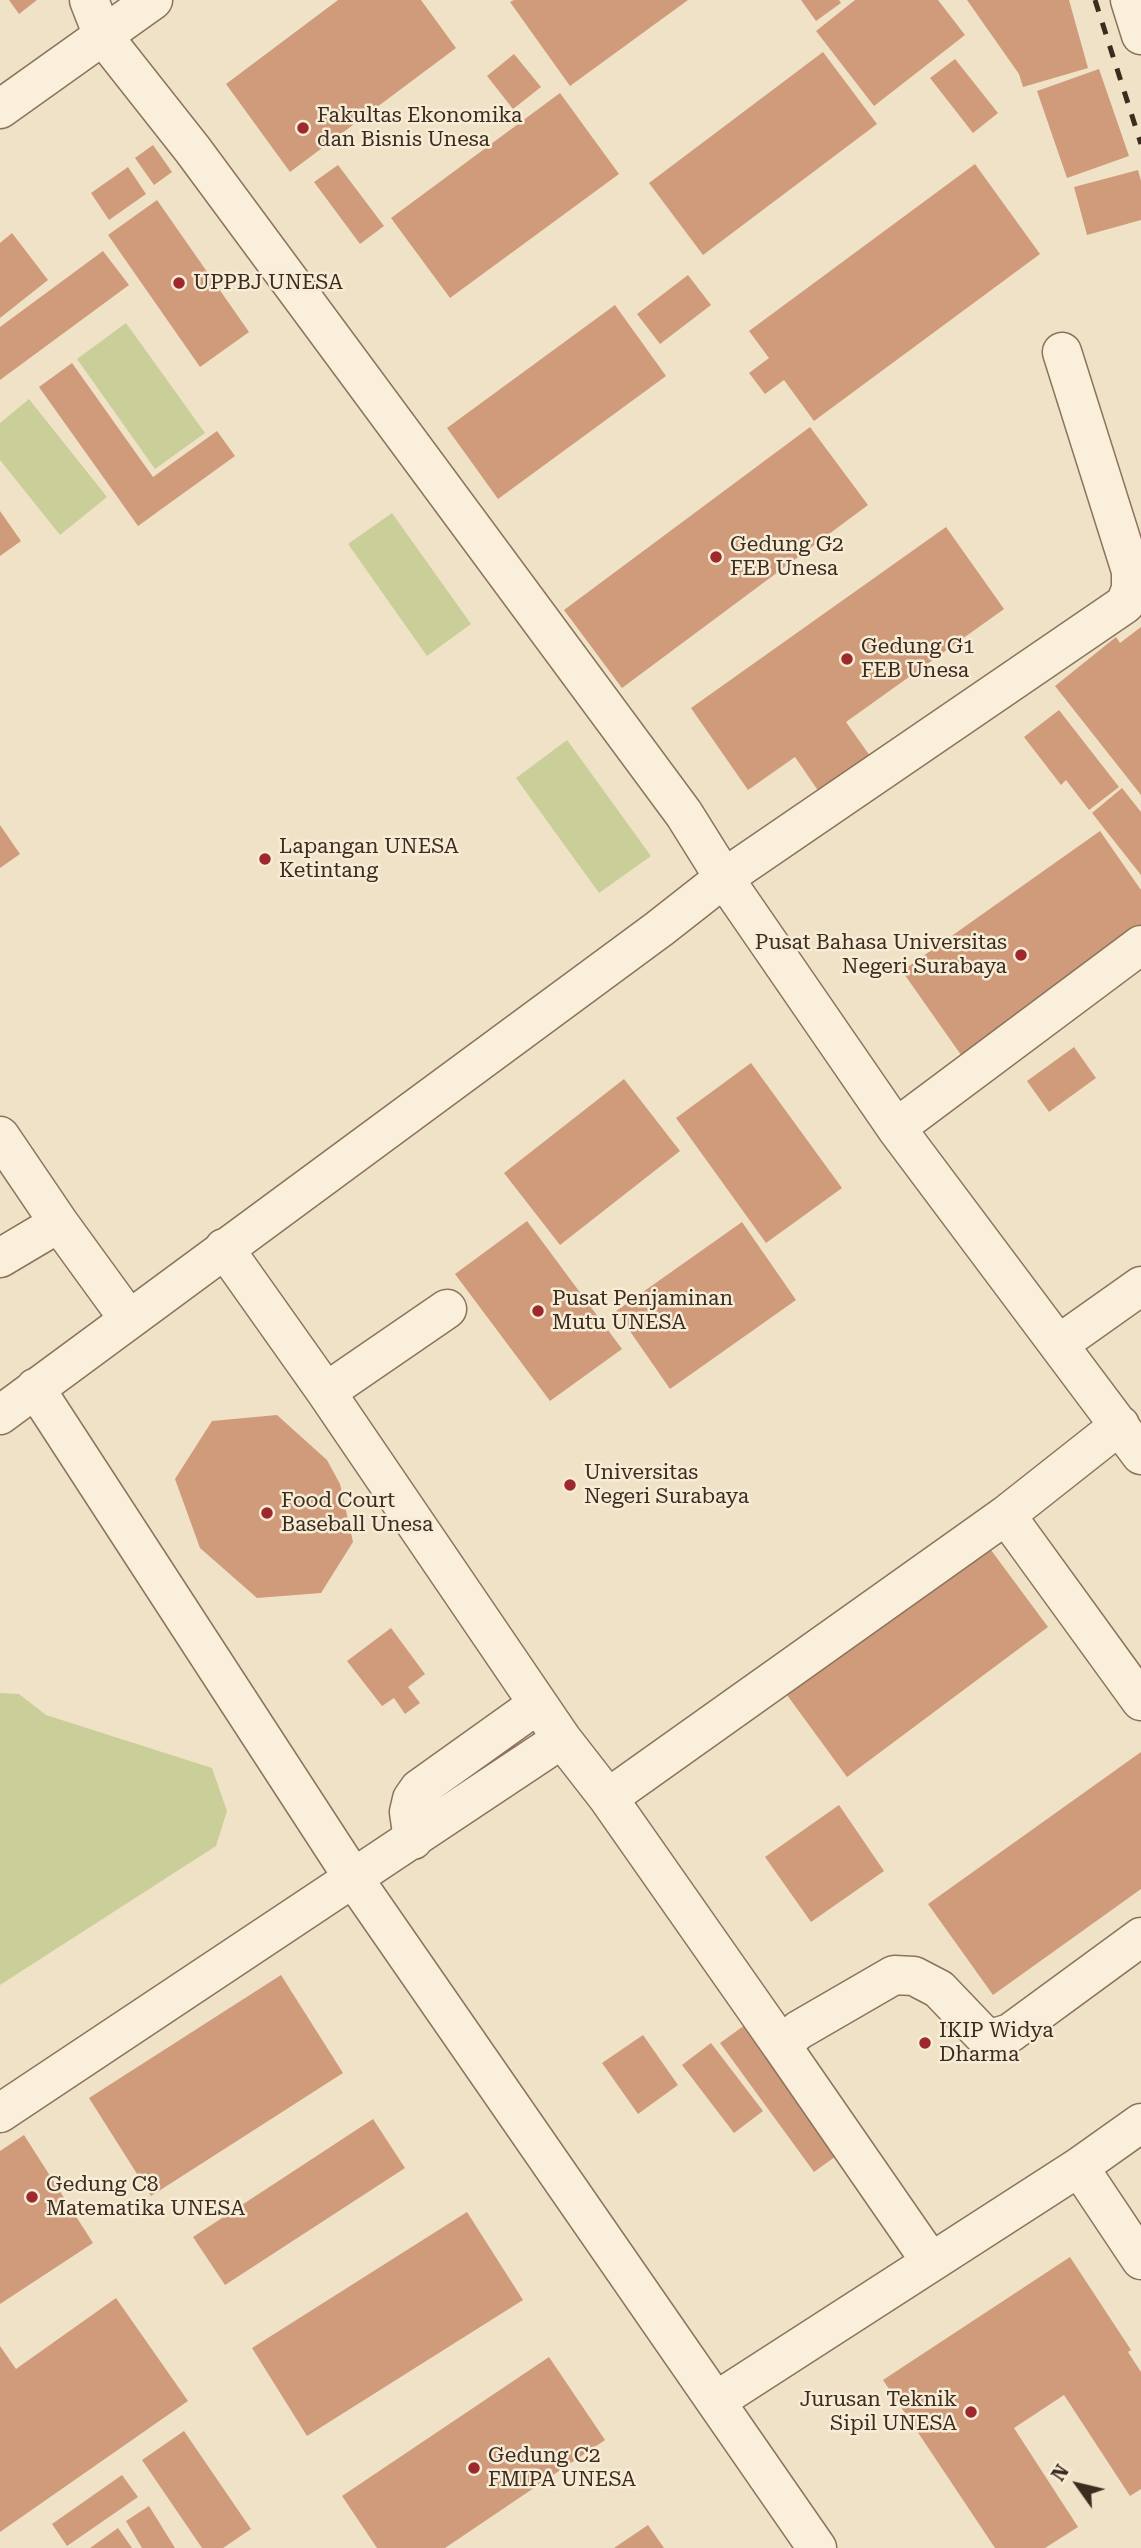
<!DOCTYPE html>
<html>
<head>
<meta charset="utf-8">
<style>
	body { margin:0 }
	#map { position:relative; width:1141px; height:2548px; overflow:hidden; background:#f0e2c6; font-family:"Roboto Serif",serif }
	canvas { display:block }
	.north { position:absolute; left:1043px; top:2450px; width:70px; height:70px; -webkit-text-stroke:5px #f7ecd6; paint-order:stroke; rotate:304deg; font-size:19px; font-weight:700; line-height:28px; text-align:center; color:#3c2c1f }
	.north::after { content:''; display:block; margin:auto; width:24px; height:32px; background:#3c2c1f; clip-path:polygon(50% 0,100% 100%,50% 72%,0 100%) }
</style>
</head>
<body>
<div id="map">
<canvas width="1141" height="2548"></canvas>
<div class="north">N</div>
</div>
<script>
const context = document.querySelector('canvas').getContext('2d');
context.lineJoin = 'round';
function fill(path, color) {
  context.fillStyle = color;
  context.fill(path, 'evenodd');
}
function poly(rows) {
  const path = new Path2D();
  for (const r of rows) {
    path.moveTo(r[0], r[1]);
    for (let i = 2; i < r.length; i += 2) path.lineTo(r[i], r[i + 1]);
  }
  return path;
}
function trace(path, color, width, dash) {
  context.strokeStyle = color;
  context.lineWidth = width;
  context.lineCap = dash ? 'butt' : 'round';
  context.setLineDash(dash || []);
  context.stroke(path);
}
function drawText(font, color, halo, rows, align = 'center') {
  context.font = font + ' "Roboto Serif",serif';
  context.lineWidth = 5;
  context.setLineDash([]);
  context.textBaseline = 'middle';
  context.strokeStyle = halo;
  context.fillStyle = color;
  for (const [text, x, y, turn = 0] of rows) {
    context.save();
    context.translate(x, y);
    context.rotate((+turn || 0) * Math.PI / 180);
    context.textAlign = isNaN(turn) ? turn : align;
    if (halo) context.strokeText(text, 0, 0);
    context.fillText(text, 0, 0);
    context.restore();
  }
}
fill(poly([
	[126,323,205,433,155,469,77,359],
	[29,399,107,497,60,535,0,460,0,423],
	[392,513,471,624,427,656,348,544],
	[567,740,651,856,599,893,516,778],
	[0,1693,19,1694,46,1715,212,1768,227,1811,216,1846,0,1985]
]), '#cacf99');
fill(poly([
	[9,0,37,0,19,14],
	[338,0,421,0,456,48,290,172,226,84],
	[514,0,688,0,570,86,510,2],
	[801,0,839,0,841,3,816,21],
	[855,0,938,0,965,35,874,106,816,31],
	[967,0,1069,0,1088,68,1023,87,1019,74],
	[823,52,877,124,703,255,649,183],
	[514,54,541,87,513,109,487,76],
	[955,59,998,113,973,133,930,78],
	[1099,69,1129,156,1067,178,1037,91],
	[560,93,619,174,450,298,391,218],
	[153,145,172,172,154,185,135,158],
	[975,164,1040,254,814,421,784,380,765,394,749,373,769,358,749,331],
	[338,165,384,226,360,244,314,182],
	[128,167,146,194,109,220,91,193],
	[1138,170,1141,181,1141,220,1087,235,1074,187],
	[157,200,249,332,200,367,108,235],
	[12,233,48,280,0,318,0,243],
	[103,251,129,285,0,380,0,327],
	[688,275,711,305,660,344,637,314],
	[615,305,666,376,498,499,447,428],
	[72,363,153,477,217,431,235,456,138,526,39,387],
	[810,427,868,505,622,688,564,610],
	[0,511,21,541,0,556],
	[946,527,1004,609,846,722,870,756,819,792,795,757,748,790,691,708],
	[1141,627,1141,795,1055,686,1116,637,1120,643],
	[1059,710,1119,787,1089,810,1066,780,1061,785,1024,737],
	[1122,788,1141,812,1141,875,1092,813],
	[0,825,20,854,0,868],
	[1100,831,1141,890,1141,938,966,1062,902,971],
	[1074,1047,1096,1078,1049,1112,1027,1081],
	[751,1063,842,1188,766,1243,676,1118],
	[624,1079,680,1151,560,1245,504,1173],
	[527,1221,622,1349,550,1401,455,1274],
	[742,1222,796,1300,670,1389,616,1311],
	[277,1415,327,1460,340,1484,353,1542,321,1593,257,1598,200,1548,175,1479,212,1421],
	[988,1546,1048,1627,847,1777,787,1695],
	[391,1628,425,1674,408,1687,420,1703,405,1714,394,1698,382,1706,347,1661],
	[1141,1752,1141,1889,993,1995,928,1904],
	[839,1805,884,1871,811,1922,765,1857],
	[281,1975,343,2073,151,2196,89,2098],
	[749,2022,843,2151,814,2172,720,2043],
	[643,2035,678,2085,638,2114,602,2063],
	[711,2043,763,2111,734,2133,682,2065],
	[373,2119,405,2168,225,2285,193,2237],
	[24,2135,93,2243,0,2304,0,2151],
	[467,2212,523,2300,307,2436,252,2348],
	[1070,2257,1131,2350,1128,2352,1141,2372,1141,2489,1130,2496,1064,2395,1014,2428,1078,2527,1045,2548,995,2548,883,2380],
	[116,2298,188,2401,0,2532,0,2346,16,2369],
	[549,2357,605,2440,445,2548,377,2548,342,2496],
	[184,2431,251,2529,223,2548,202,2548,142,2460],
	[122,2475,138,2497,67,2546,52,2524],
	[149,2506,175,2548,142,2548,126,2521],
	[648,2525,664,2548,614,2548],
	[118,2528,132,2548,90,2548]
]), '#cf9b7b');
const minor = poly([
	[89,0,103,36,193,150,684,814,724,878,896,1128,1141,1455],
	[1130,0,1141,35],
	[0,109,153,0],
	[896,1128,1141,945],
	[0,1136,59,1223,128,1318],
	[224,1248,326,1392],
	[0,1258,59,1223],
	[447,1309,326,1392,562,1739,608,1798,781,2045,799,2030,894,1975,914,1976,939,1989,982,2034,994,2038,1010,2033,1141,1937],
	[1059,1344,1141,1286],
	[35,1388,354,1879,817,2548],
	[0,1415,659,929,724,878,1125,604,1131,589,1131,571,1062,352],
	[1120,1425,1006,1515,1141,1701],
	[608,1798,1006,1515],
	[413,1840,409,1812,412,1799,419,1789,538,1704],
	[781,2045,931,2262],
	[0,2113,562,1739],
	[1079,2167,1141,2260],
	[716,2401,1079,2167,1141,2123]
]);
trace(minor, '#8c735b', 41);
trace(minor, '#faefda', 38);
trace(poly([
	[1095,0,1141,144]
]), '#3c2c1f', 5, [12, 12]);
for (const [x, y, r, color] of [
	[303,128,7,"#9d292d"],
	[179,283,7,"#9d292d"],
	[716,557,7,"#9d292d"],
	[847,659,7,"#9d292d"],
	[265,859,7,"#9d292d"],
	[1021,955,7,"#9d292d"],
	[538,1311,7,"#9d292d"],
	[570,1485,7,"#9d292d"],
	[267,1513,7,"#9d292d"],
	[925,2043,7,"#9d292d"],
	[32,2197,7,"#9d292d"],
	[971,2412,7,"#9d292d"],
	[474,2468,7,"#9d292d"]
]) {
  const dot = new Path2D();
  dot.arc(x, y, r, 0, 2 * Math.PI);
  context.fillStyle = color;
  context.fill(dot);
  trace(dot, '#f7ecd6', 2.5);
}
drawText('21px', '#3c2c1f', '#f7ecd6', [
	["Fakultas Ekonomika",317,116],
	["dan Bisnis Unesa",317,140],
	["UPPBJ UNESA",193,283],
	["Gedung G2",730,545],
	["FEB Unesa",730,569],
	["Gedung G1",861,647],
	["FEB Unesa",861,671],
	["Lapangan UNESA",279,847],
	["Ketintang",279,871],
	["Pusat Bahasa Universitas",1007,943,"right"],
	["Negeri Surabaya",1007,967,"right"],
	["Pusat Penjaminan",552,1299],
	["Mutu UNESA",552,1323],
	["Universitas",584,1473],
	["Negeri Surabaya",584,1497],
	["Food Court",281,1501],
	["Baseball Unesa",281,1525],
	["IKIP Widya",939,2031],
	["Dharma",939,2055],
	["Gedung C8",46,2185],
	["Matematika UNESA",46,2209],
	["Jurusan Teknik",957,2400,"right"],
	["Sipil UNESA",957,2424,"right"],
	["Gedung C2",488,2456],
	["FMIPA UNESA",488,2480]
], 'left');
</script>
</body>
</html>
